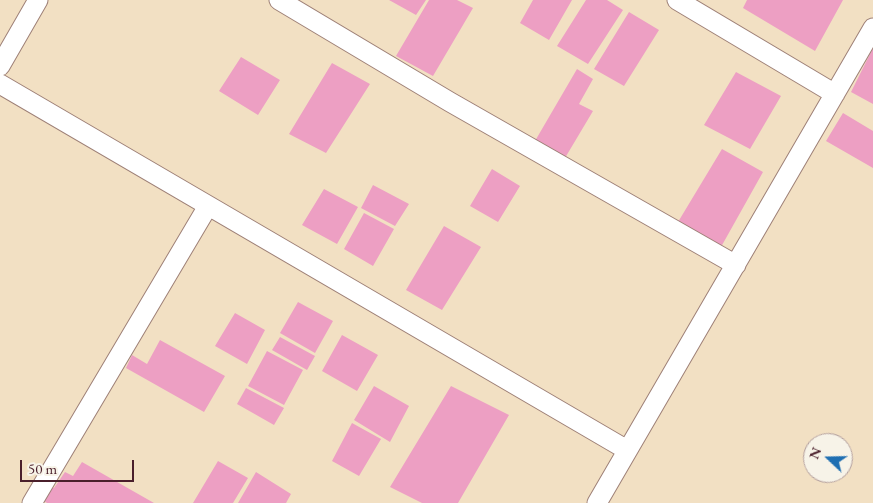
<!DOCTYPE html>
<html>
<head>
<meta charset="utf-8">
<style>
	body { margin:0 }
	#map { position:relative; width:873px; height:503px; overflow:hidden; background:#f2e0c3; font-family:"EB Garamond",serif }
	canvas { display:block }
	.north { position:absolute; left:803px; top:433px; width:50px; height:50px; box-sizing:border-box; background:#f7f3e8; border:1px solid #b29e9c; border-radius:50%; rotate:291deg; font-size:14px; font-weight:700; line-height:20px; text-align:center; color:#4a1f2b }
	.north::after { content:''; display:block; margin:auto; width:18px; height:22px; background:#1f6fb2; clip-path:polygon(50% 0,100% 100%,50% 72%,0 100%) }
	.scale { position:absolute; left:20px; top:460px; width:114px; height:22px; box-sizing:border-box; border:2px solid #4a1f2b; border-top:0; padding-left:6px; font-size:15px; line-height:18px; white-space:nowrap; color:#4a1f2b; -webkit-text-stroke:4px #f7f3e8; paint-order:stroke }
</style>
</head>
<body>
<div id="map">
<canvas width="873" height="503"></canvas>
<div class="north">N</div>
<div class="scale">50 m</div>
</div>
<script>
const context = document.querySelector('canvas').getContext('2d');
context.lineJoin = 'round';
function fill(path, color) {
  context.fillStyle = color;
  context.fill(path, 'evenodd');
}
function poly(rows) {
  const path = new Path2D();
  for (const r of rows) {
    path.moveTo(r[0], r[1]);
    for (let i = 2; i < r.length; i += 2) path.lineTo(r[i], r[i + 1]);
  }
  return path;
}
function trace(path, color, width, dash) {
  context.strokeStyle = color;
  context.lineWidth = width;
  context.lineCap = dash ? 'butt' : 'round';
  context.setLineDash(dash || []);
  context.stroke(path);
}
fill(poly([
	[389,0,426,0,416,15],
	[429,0,457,0,473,8,433,76,396,56],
	[533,0,572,0,549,40,520,23],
	[586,0,607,0,623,10,588,64,557,46],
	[747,0,843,0,815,51,743,8],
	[629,12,659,30,624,86,594,69],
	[873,48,873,104,851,92],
	[241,57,280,80,258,115,219,91],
	[332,63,370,84,326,153,289,134],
	[577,69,593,79,579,104,593,111,565,158,535,141],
	[736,72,781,96,750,149,704,125],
	[843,113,873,131,873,168,826,141],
	[722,149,763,172,721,247,678,222],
	[492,169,520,186,498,222,470,206],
	[373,185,409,204,395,226,361,208],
	[324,189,358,207,337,244,302,225],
	[364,213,394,229,373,266,344,249],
	[444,226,481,247,442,310,406,290],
	[298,302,333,321,315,353,280,333],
	[235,313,265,330,247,364,215,346],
	[342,335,378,355,357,391,322,371],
	[280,337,315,356,307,370,272,350],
	[160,340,225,376,204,412,126,368,132,355,147,364],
	[267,351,303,370,284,405,248,386],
	[374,386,409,406,390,442,354,420],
	[451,386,509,415,458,503,422,503,390,487],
	[246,388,284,408,274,425,237,404],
	[352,423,381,439,359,476,332,461],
	[218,461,248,478,233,503,193,503],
	[82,462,154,503,47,503,41,499,49,486,54,488,65,472,73,476],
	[256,472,291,494,286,503,238,503]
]), '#ed9fc3');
const minor = poly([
	[279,0,450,102,736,265],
	[677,0,835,94],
	[0,66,38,0],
	[0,84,627,450],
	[32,503,208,206],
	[597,503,873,28]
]);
trace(minor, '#9e8077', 21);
trace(minor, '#fff', 19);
</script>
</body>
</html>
